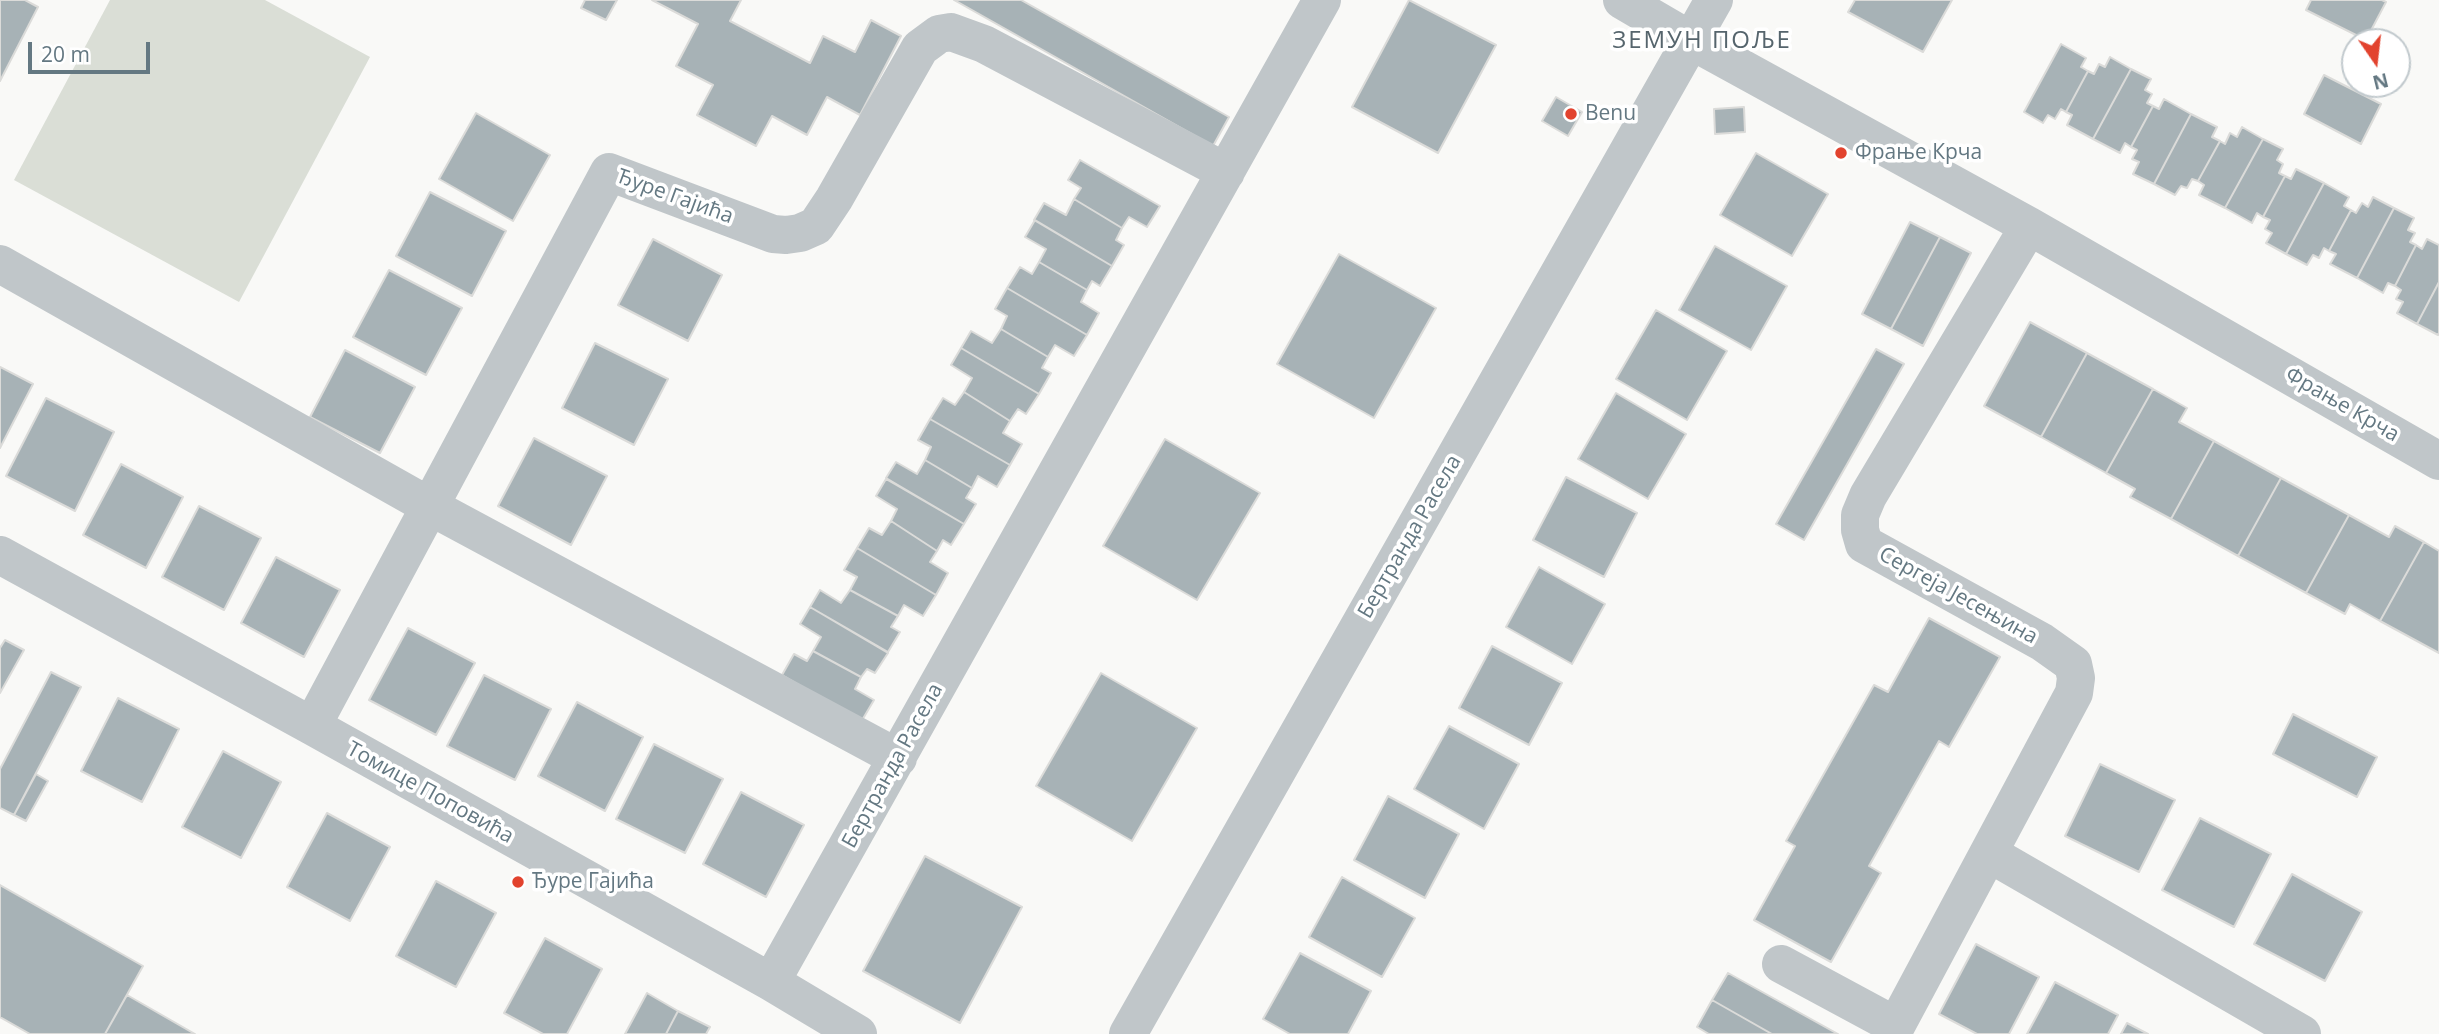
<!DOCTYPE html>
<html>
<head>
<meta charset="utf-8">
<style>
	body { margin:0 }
	#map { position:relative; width:2439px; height:1034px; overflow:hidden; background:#f9f9f7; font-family:"Open Sans",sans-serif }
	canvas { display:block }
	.north { position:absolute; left:2341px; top:28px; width:70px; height:70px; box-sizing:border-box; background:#fff; border:2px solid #c1c9cd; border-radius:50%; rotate:166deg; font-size:19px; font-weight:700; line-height:28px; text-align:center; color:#647882 }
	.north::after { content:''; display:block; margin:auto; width:24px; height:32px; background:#e2432e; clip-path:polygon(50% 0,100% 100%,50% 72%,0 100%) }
	.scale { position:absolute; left:28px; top:42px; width:122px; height:32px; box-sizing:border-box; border:4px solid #647882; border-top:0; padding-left:9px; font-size:21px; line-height:24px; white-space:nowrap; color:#647882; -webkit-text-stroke:5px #fff; paint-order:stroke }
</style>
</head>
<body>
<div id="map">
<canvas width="2439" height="1034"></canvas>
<div class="north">N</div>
<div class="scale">20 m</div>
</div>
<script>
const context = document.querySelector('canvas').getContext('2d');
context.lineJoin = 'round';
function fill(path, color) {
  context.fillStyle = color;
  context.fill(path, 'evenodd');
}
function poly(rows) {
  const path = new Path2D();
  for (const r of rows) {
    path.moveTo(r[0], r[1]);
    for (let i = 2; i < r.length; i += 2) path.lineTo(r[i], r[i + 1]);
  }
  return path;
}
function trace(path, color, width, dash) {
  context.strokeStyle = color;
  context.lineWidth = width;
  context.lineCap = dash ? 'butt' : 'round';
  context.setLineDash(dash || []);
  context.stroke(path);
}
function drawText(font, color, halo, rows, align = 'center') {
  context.font = font + ' "Open Sans",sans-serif';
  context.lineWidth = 7;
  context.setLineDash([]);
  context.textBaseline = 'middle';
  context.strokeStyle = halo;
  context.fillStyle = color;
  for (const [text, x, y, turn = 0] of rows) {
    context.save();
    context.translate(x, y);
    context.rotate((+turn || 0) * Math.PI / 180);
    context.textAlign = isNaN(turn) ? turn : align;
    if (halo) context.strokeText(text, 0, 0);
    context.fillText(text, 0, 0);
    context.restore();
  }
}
fill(poly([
	[110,0,265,0,370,57,239,302,14,180]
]), '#daded6');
const building = poly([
	[0,0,25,0,38,7,0,81,0,0],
	[585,0,617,0,606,20,581,8,585,0],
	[652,0,741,0,730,21,810,63,823,36,855,52,871,20,901,36,860,115,827,97,807,135,772,116,756,146,697,115,713,85,676,66,698,24,652,0],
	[954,0,1021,0,1229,117,1213,146,954,0],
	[1409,0,1496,45,1438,153,1352,107,1409,0],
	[1855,0,1952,0,1923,52,1848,12,1855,0],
	[2311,0,2382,0,2386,2,2366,40,2306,10,2311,0],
	[2061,44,2086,58,2081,67,2088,71,2066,112,2061,109,2055,119,2048,115,2043,123,2024,112,2061,44],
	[2110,57,2131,69,2093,139,2067,125,2072,115,2066,112,2088,71,2094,74,2099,64,2105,67,2110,57],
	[2131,69,2151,79,2145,90,2152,94,2147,103,2153,106,2131,147,2125,143,2120,153,2093,139,2131,69],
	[2324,75,2381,104,2361,144,2304,114,2324,75],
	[1556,97,1582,112,1568,136,1542,121,1556,97],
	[2164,99,2191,114,2154,184,2133,174,2139,162,2132,159,2137,150,2131,147,2153,106,2159,109,2164,99],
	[1744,107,1745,132,1715,134,1714,109,1744,107],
	[476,113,550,155,513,221,439,179,476,113],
	[2191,114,2217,127,2212,137,2220,141,2198,181,2192,179,2187,188,2181,186,2175,195,2154,184,2191,114],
	[2242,127,2263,139,2225,208,2199,195,2204,185,2198,181,2220,141,2225,144,2230,133,2237,137,2242,127],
	[2263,139,2283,149,2277,160,2283,164,2279,173,2285,176,2263,217,2257,213,2252,223,2225,208,2263,139],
	[1756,153,1828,194,1792,256,1720,215,1756,153],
	[1080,160,1160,206,1147,227,1129,217,1122,228,1074,199,1081,188,1068,180,1080,160],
	[2296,169,2324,183,2286,254,2266,243,2272,233,2265,229,2270,220,2263,217,2285,176,2291,179,2296,169],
	[2324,183,2349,197,2344,206,2351,210,2329,251,2324,248,2319,258,2313,255,2307,265,2286,254,2324,183],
	[430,192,506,231,472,296,396,256,430,192],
	[2373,197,2394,208,2357,278,2330,264,2336,254,2329,251,2351,210,2356,213,2362,203,2368,207,2373,197],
	[1074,199,1122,228,1116,240,1124,245,1112,266,1034,220,1044,203,1066,215,1074,199],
	[2394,208,2414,218,2408,230,2415,233,2410,242,2416,245,2395,286,2388,283,2383,293,2357,278,2394,208],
	[1035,220,1112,266,1100,286,1092,281,1087,290,1039,262,1046,249,1025,237,1035,220],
	[1910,222,1940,237,1891,329,1862,314,1910,222],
	[1940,237,1971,253,1923,346,1891,329,1940,237],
	[653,239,722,275,688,341,618,305,653,239],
	[2427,239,2439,245,2439,282,2417,324,2397,313,2403,302,2396,299,2401,290,2395,286,2416,245,2422,249,2427,239],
	[1715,246,1787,286,1751,350,1679,310,1715,246],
	[1339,254,1436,308,1374,418,1277,364,1339,254],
	[1039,262,1087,290,1081,302,1099,313,1087,335,1007,288,1020,267,1032,274,1039,262],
	[389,270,462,308,426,375,353,337,389,270],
	[2439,282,2439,333,2438,335,2417,324,2439,282],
	[1007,288,1087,335,1074,356,1055,345,1048,357,1001,329,1007,316,995,309,1007,288],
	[1656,310,1727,351,1687,420,1616,379,1656,310],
	[2030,322,2087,353,2041,437,1984,406,2030,322],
	[1001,329,1048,357,1042,368,1051,373,1039,394,961,348,971,331,992,343,1001,329],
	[595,343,668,379,634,445,562,408,595,343],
	[961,348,1039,394,1026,414,1018,409,1010,421,964,392,972,378,951,365,961,348],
	[1876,349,1904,364,1804,540,1776,524,1876,349],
	[345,350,415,387,380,453,310,417,345,350],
	[2087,353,2153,389,2106,473,2041,437,2087,353],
	[0,367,33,384,0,448,0,367],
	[2153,389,2187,408,2179,422,2214,441,2171,519,2130,497,2135,489,2106,473,2153,389],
	[964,392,1010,421,1003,433,1022,444,1010,465,930,419,943,398,955,405,964,392],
	[1616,393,1686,434,1648,499,1578,459,1616,393],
	[46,398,114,432,75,511,6,476,46,398],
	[930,419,1010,465,997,487,978,476,972,488,925,460,931,447,918,440,930,419],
	[534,438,607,476,571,545,498,506,534,438],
	[1165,439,1260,493,1197,600,1103,546,1165,439],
	[2214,441,2281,478,2238,556,2171,519,2214,441],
	[925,460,972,488,966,498,976,504,964,524,886,478,896,462,917,474,925,460],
	[121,464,183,497,146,568,83,535,121,464],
	[1566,477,1637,513,1604,577,1533,540,1566,477],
	[2281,478,2349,515,2306,593,2238,556,2281,478],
	[886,479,964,524,951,545,943,540,937,551,891,521,897,509,876,496,886,479],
	[199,506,261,538,224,610,162,577,199,506],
	[2349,515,2389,537,2395,526,2424,542,2380,621,2350,604,2345,614,2306,593,2349,515],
	[891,521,937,551,930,562,948,573,936,595,857,548,869,528,882,535,891,521],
	[2424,542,2439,551,2439,653,2380,621,2424,542],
	[857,548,936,595,923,616,904,605,898,616,850,590,857,577,844,570,857,548],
	[276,557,340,590,304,657,241,623,276,557],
	[1539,567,1605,604,1572,664,1506,627,1539,567],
	[820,590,841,603,850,590,898,616,891,627,900,632,888,652,810,607,820,590],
	[810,607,888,653,875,673,867,669,861,677,813,651,821,637,800,624,810,607],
	[1929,618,2000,657,1949,747,1939,741,1869,866,1881,873,1831,962,1754,920,1795,846,1786,841,1874,685,1888,692,1929,618],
	[408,628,475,663,436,735,369,700,408,628],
	[5,640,24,650,0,693,0,648,5,640],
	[1492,646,1562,683,1529,745,1459,708,1492,646],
	[813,651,861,677,855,689,874,700,861,722,782,675,794,654,807,661,813,651],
	[51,672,81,687,14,815,0,808,0,769,51,672],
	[1101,673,1197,728,1132,841,1036,786,1101,673],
	[484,675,551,709,515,780,447,746,484,675],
	[118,698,179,729,142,802,81,771,118,698],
	[577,702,643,737,605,811,538,776,577,702],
	[2293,714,2377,757,2357,797,2273,754,2293,714],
	[1449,726,1519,764,1484,829,1414,789,1449,726],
	[654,744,723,779,685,853,616,819,654,744],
	[223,751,281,782,241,858,182,827,223,751],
	[2100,764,2175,800,2139,872,2065,836,2100,764],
	[36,774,48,781,26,821,14,815,36,774],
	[741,792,804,825,766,897,703,864,741,792],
	[1388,796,1459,834,1425,898,1354,860,1388,796],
	[327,813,390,847,350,921,287,887,327,813],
	[2200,818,2271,854,2234,927,2162,890,2200,818],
	[925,856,1022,907,960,1023,863,971,925,856],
	[2292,874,2362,912,2325,981,2254,944,2292,874],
	[1342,877,1415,918,1382,977,1309,937,1342,877],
	[436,881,496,913,456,987,396,956,436,881],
	[0,885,143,966,105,1034,30,1034,0,1017,0,885],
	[545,938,602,969,567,1034,543,1034,504,1013,545,938],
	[1976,944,2039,977,2009,1034,1977,1034,1939,1014,1976,944],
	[1300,953,1371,991,1348,1034,1290,1034,1263,1019,1300,953],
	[1728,973,1838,1034,1772,1034,1712,1000,1728,973],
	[2055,982,2118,1015,2108,1034,2027,1034,2055,982],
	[647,993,678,1011,666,1034,625,1034,647,993],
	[127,995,195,1034,105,1034,127,995],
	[1712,1000,1772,1034,1709,1034,1697,1027,1712,1000],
	[678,1011,710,1027,706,1034,666,1034,678,1011],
	[2127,1023,2148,1034,2121,1034,2127,1023]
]);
fill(building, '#a7b2b6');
trace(building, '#dbdbd9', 2);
trace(poly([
	[1622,0,1692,41,2029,226,2439,461],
	[0,264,431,507,898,758],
	[0,555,312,726,771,982,858,1034],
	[312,726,609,172,773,234,786,235,800,233,816,226,834,199,920,48,939,34,951,32,984,44,1226,172],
	[1990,854,2302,1034],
	[1781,964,1896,1026,2074,693,2076,678,2073,664,2042,642,1864,544,1860,530,1860,515,1868,496,2029,226],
	[771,982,1322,0],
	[1128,1034,1714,0]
]), '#c0c6c9', 38);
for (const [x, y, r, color] of [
	[1571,114,7,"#e2432e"],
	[1841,153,7,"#e2432e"],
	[518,882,7,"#e2432e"]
]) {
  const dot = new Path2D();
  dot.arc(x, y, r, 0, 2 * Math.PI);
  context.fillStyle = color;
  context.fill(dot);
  trace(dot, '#fff', 2.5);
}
drawText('21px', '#647882', '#fff', [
	["Benu",1585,114],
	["Фрање Крча",1855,153],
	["Ђуре Гајића",532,882]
], 'left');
drawText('21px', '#647882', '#fff', [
	["Ђуре Гајића",675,197,20],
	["Фрање Крча",2342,405,30],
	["Бертранда Расела",1410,537,-60],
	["Сергеја Јесењина",1958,596,29],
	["Бертранда Расела",893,766,-61],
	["Томице Поповића",430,793,29]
]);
context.letterSpacing = '2px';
drawText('24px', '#56656d', '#fff', [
	["ЗЕМУН ПОЉЕ",1702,41]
]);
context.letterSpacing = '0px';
</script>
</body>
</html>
